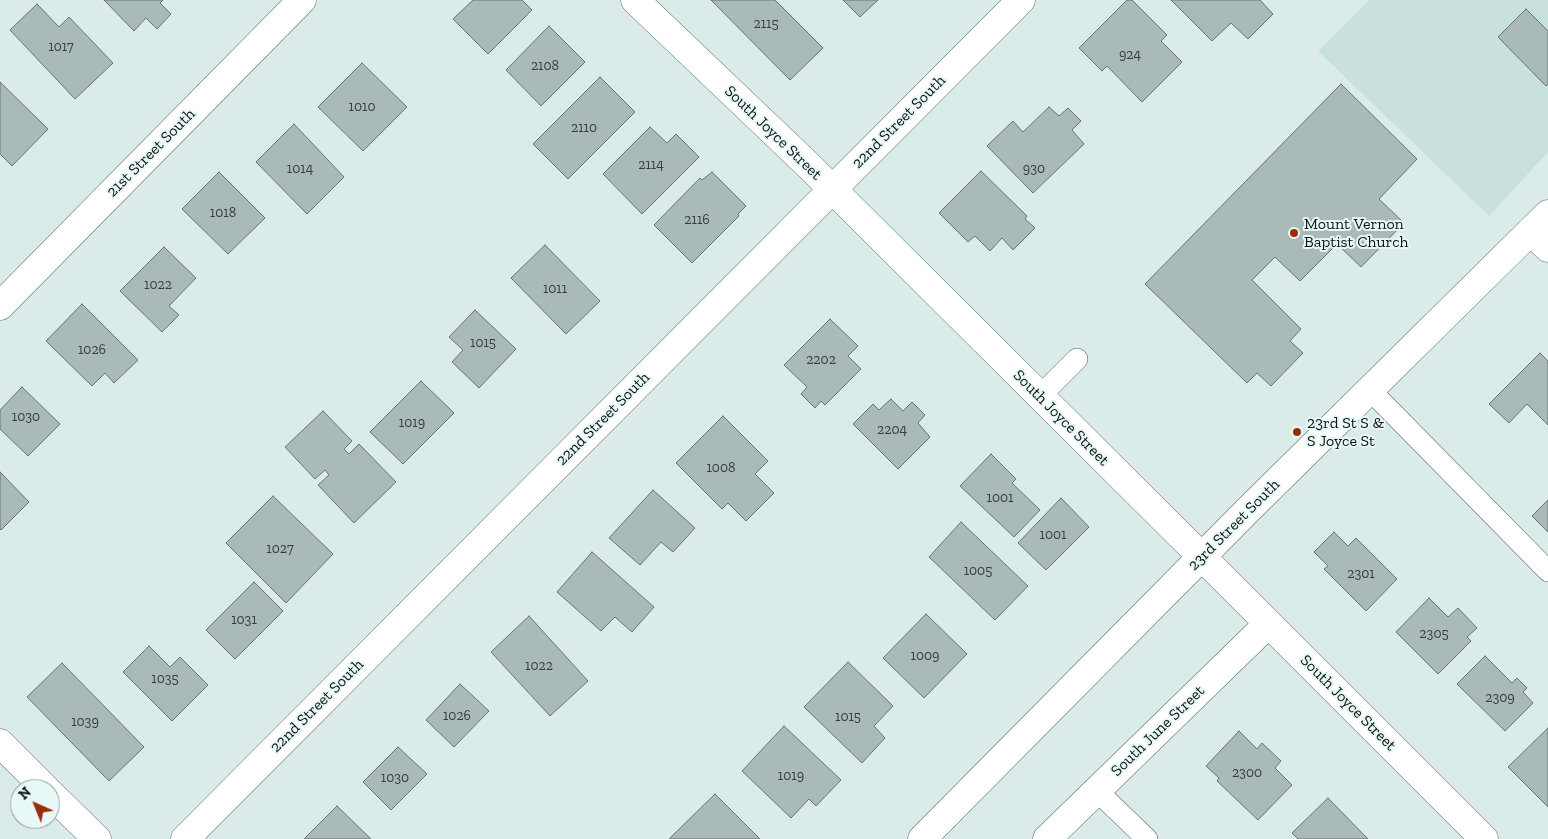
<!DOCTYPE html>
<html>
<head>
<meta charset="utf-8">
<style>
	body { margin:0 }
	#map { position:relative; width:1548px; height:839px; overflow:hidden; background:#dbebe9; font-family:"Zilla Slab",serif }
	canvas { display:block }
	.north { position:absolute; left:10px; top:779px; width:50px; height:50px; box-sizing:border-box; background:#e8f8f6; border:1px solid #919d9c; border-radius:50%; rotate:316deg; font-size:14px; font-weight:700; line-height:20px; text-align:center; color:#0f1414 }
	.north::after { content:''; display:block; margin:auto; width:18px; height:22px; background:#962f09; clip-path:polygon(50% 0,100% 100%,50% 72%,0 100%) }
</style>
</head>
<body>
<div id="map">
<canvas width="1548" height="839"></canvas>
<div class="north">N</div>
</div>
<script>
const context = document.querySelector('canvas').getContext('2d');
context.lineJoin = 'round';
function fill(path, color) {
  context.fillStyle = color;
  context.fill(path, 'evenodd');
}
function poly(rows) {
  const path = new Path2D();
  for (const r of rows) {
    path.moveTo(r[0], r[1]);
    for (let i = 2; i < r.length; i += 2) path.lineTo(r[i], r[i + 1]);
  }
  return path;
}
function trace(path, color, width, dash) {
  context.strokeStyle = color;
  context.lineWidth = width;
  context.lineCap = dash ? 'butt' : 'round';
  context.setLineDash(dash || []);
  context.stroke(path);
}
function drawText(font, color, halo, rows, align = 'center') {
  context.font = font + ' "Zilla Slab",serif';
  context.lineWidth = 4;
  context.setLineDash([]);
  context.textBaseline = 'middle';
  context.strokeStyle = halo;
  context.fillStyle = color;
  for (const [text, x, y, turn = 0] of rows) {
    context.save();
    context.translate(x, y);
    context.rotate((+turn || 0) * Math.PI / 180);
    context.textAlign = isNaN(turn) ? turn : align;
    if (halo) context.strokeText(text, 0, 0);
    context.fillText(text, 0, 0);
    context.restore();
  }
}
fill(poly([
	[1369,0,1548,0,1548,152,1489,216,1318,51]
]), '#c8e1de');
const building = poly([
	[104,0,163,0,160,3,171,14,157,29,146,18,134,31,104,0],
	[473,0,522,0,532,10,488,54,453,19,473,0],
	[711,0,775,0,823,48,790,80,711,0],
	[843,0,878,0,860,17,843,0],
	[1127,0,1132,0,1167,35,1161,41,1182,62,1142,102,1107,66,1102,71,1079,48,1127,0],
	[1171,0,1260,0,1273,14,1248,39,1231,23,1212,41,1171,0],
	[37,4,59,27,69,17,113,63,75,99,10,30,37,4],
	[1526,9,1548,31,1548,84,1546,86,1498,37,1526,9],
	[549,26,585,62,541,106,506,70,549,26],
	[362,63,407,107,363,151,318,107,362,63],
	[600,77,635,112,568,179,533,144,600,77],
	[0,82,48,129,12,166,0,154,0,82],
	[1341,84,1417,159,1379,199,1404,223,1361,267,1337,244,1300,281,1275,257,1252,280,1301,329,1290,341,1303,353,1271,386,1257,373,1247,383,1145,284,1341,84],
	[1049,107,1059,116,1068,108,1081,121,1072,130,1084,144,1033,193,987,146,1013,121,1023,132,1049,107],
	[294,124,344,177,307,214,256,162,294,124],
	[650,127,667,143,676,134,699,157,642,214,603,174,650,127],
	[981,171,1027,216,1025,219,1035,228,1013,250,1002,238,990,251,975,236,968,242,939,213,981,171],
	[219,172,265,218,228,254,182,209,219,172],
	[712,172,746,206,738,214,739,216,692,263,654,225,700,178,702,180,712,172],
	[545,245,600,301,566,334,511,278,545,245],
	[164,247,196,278,169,306,179,315,162,332,120,291,164,247],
	[82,304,138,360,114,383,105,373,92,386,46,341,82,304],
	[475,310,516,349,479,388,452,362,463,350,449,337,475,310],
	[830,319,858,346,848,356,861,369,825,405,821,401,815,408,801,394,807,387,784,365,830,319],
	[1540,353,1548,361,1548,425,1527,404,1509,423,1489,404,1540,353],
	[421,381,454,413,403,464,370,432,421,381],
	[22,387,60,424,28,456,0,429,0,410,22,387],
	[891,399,903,411,912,402,925,415,918,423,930,437,898,469,853,424,873,404,879,410,891,399],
	[323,411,352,441,344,449,349,454,359,444,396,482,354,523,318,485,329,475,325,470,315,479,285,447,323,411],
	[723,416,768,461,755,474,774,493,746,521,728,503,722,509,676,463,723,416],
	[991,454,1016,479,1012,483,1040,510,1014,537,960,486,991,454],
	[0,472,29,502,1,530,0,529,0,472],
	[653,490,695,528,673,552,661,542,640,565,609,538,653,490],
	[273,496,333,554,286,603,226,543,273,496],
	[1061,498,1089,527,1046,570,1018,543,1061,498],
	[1548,500,1548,532,1532,516,1548,500],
	[961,522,1028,586,995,620,929,557,961,522],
	[1334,532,1348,546,1356,538,1397,579,1366,611,1324,569,1328,566,1314,552,1334,532],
	[592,552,654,607,632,632,615,617,601,631,557,592,592,552],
	[254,582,283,611,235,659,206,630,254,582],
	[1429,598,1448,617,1458,608,1477,628,1467,637,1471,641,1438,674,1396,632,1429,598],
	[926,614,967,654,924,698,883,658,926,614],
	[529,616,588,681,550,716,491,652,529,616],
	[149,646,170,667,180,657,208,685,172,721,123,672,149,646],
	[1485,656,1512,683,1517,678,1527,688,1523,692,1533,703,1505,731,1457,684,1485,656],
	[848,662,893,706,874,726,885,738,862,763,804,707,848,662],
	[62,663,144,747,109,781,27,697,62,663],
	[460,684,489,711,454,747,426,720,460,684],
	[784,726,841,780,816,806,809,799,791,818,742,771,784,726],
	[1548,728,1548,807,1508,767,1548,728],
	[1239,731,1257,749,1262,743,1281,761,1275,768,1292,785,1258,820,1217,781,1219,778,1206,766,1239,731],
	[398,747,427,774,391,810,363,782,398,747],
	[715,794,760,839,669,839,715,794],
	[1328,798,1368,839,1298,839,1292,833,1328,798],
	[337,806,371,839,304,839,337,806]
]);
fill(building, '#aabab8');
trace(building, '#667472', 1);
const lane = poly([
	[1370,390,1548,571],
	[1040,396,1077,359],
	[1097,791,1147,839]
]);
const street = poly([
	[1531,231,1548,248],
	[0,306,302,0],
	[1202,557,1484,839],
	[0,743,46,789],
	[50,793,97,839],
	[185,839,1021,0],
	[1047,839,1268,624]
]);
const secondary = poly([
	[635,0,808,165,1202,557],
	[922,839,1248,510,1548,214]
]);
trace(lane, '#5d6c6a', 22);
trace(street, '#5d6c6a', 29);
trace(secondary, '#5d6c6a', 29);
trace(lane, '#fff', 21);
trace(street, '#fff', 28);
trace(secondary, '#fff', 28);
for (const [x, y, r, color] of [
	[1294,233,5,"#962f09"],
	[1297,432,5,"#962f09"]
]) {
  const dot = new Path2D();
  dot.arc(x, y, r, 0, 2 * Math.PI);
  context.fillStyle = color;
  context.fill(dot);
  trace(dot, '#e8f8f6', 2);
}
drawText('14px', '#363e3d', null, [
	["2115",766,24],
	["1017",61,47],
	["924",1130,55],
	["2108",545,66],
	["1010",362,107],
	["2110",584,128],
	["2114",651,165],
	["1014",300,169],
	["930",1034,169],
	["1018",223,213],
	["2116",697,220],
	["1022",158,285],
	["1011",555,289],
	["1015",483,343],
	["1026",92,350],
	["2202",821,360],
	["1030",26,417],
	["1019",412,423],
	["2204",892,430],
	["1008",721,468],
	["1001",1000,498],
	["1001",1053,535],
	["1027",280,549],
	["1005",978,571],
	["2301",1361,574],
	["1031",244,620],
	["2305",1434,634],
	["1009",925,656],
	["1022",539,666],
	["1035",165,679],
	["2309",1500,698],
	["1026",457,716],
	["1015",848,717],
	["1039",85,722],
	["2300",1247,773],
	["1019",791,776],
	["1030",395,778]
]);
drawText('16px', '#0f1414', '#e8f8f6', [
	["22nd Street South",899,122,-45],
	["South Joyce Street",773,133,44],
	["21st Street South",151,153,-45],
	["South Joyce Street",1061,418,45],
	["22nd Street South",603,419,-45],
	["23rd Street South",1234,525,-45],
	["South Joyce Street",1348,703,45],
	["22nd Street South",317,706,-45],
	["South June Street",1158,731,-44]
]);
drawText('16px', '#0f1414', '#e8f8f6', [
	["Mount Vernon",1304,224],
	["Baptist Church",1304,242],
	["23rd St S &",1307,423],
	["S Joyce St",1307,441]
], 'left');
</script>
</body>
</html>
